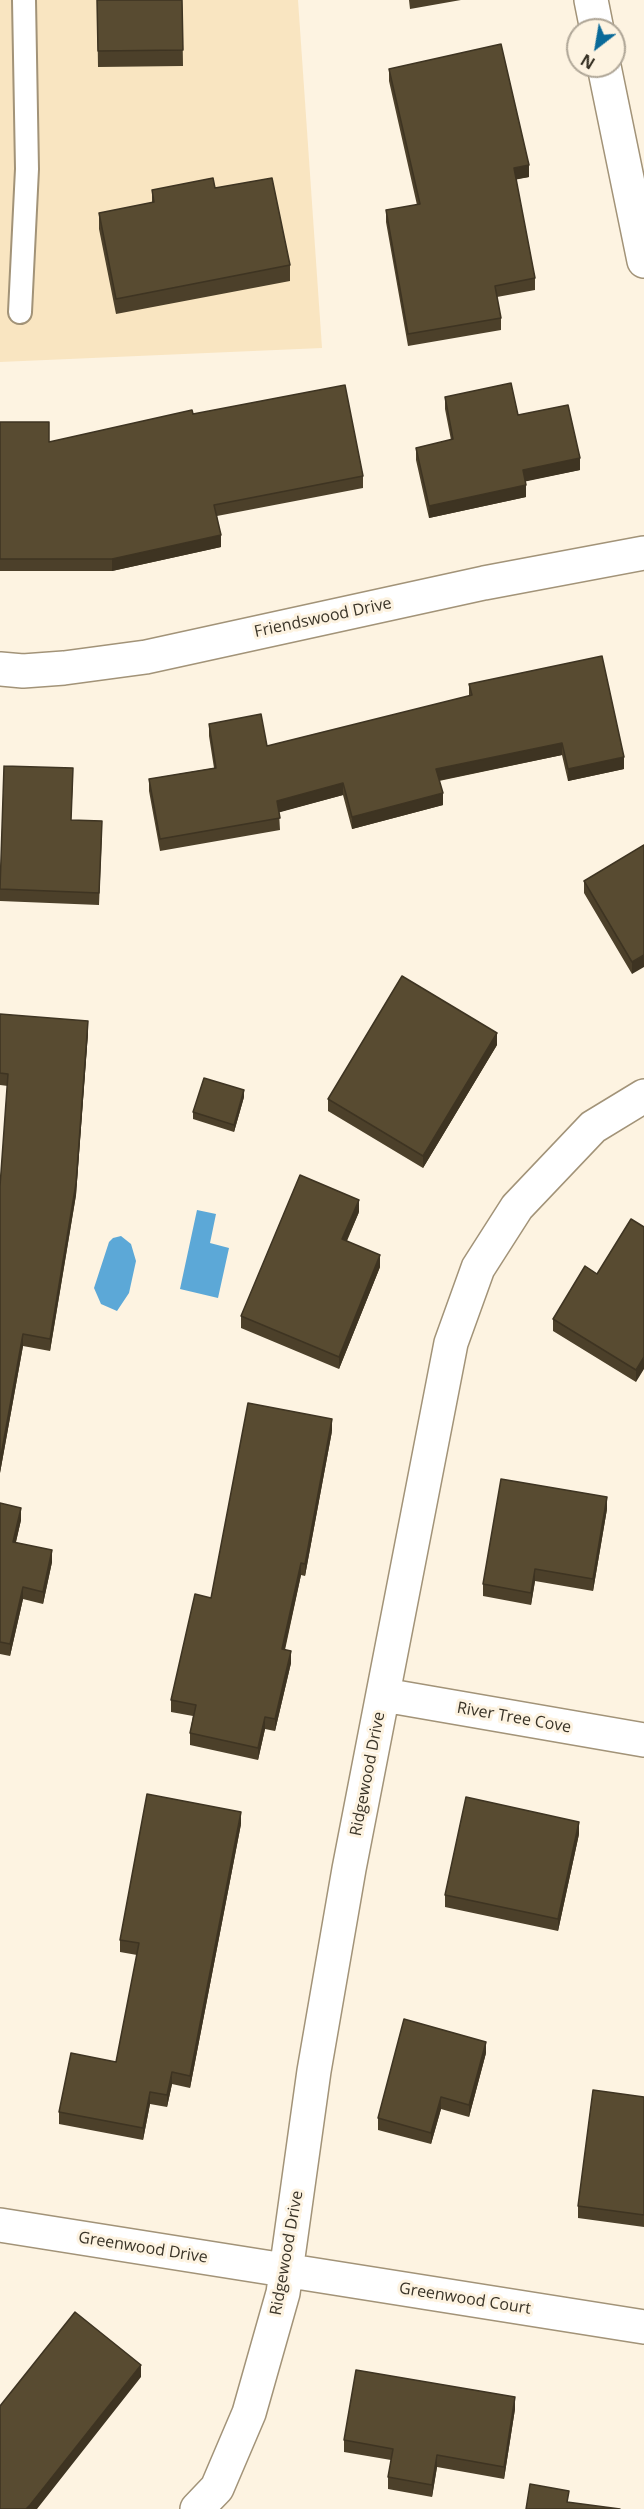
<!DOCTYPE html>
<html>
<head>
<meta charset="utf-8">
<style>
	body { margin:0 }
	#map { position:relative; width:644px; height:2509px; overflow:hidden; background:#fdf3e1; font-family:"Open Sans",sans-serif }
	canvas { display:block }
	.north { position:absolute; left:566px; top:18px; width:60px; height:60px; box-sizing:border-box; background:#fdf3e1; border:2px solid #afa697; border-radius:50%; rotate:211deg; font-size:16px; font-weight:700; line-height:24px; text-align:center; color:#393327 }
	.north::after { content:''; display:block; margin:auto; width:21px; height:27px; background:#0a6a99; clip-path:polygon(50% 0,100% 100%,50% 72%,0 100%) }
</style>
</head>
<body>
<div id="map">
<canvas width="644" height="2509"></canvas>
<div class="north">N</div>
</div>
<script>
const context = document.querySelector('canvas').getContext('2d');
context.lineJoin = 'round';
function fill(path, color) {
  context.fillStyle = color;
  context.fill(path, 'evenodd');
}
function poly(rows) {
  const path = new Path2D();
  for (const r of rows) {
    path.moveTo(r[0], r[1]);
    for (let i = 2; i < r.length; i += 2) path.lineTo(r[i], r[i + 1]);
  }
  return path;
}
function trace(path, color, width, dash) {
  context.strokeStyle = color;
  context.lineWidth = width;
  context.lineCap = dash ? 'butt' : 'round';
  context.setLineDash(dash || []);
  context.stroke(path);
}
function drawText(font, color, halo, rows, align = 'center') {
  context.font = font + ' "Open Sans",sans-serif';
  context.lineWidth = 6;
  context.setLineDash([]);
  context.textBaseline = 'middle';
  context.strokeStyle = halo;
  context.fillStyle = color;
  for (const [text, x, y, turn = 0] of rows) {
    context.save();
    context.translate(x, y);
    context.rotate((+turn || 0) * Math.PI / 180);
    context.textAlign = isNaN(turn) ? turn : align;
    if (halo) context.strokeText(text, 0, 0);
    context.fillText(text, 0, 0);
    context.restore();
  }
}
fill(poly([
	[0,0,298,0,322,348,0,362]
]), '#f9e5c1');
fill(poly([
	[197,1210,216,1214,210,1243,229,1248,218,1298,180,1289],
	[121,1236,131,1244,136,1261,129,1293,117,1311,101,1304,94,1288,109,1242,113,1238]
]), '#5ca8d7');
const lane = poly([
	[20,312,27,169,24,0]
]);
const street = poly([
	[591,0,597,30],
	[604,66,644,261],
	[0,669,23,671,64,668,146,657,484,583,644,553],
	[384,1695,644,1740],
	[0,2225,644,2327],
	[197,2509,217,2488,249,2413,283,2293,314,2071,349,1869,451,1343,478,1268,517,1207,593,1127,644,1096]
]);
trace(lane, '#a29378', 26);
trace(street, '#a29378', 36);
trace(lane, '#fff', 22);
trace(street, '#fff', 33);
fill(poly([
	[97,0,182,0,183,66,98,67],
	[409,0,461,0,410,9],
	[389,69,529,177,516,179,535,278,535,290,497,297,501,318,501,330,408,346,386,222,386,210,417,205,389,81],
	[215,188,290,265,290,281,116,314,99,229,99,213,152,203,152,190],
	[445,397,518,415,580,470,525,481,526,497,429,518,416,460,416,448,451,440,445,409],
	[193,414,363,476,363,488,217,516,221,547,112,571,0,571,0,422,49,442],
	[469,684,624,769,568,781,562,755,439,781,443,805,352,829,343,795,279,812,280,830,160,851,149,791,149,779,214,768,209,736,209,724,267,746,469,696],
	[73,780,71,820,102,833,99,905,0,901,0,869],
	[644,845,632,974,584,893,584,881],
	[0,1014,88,1033,76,1195,50,1351,23,1346,0,1473,0,1186,8,1086,0,1085],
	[497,1045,423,1168,328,1111,328,1099],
	[244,1097,234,1132,193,1119,193,1112],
	[359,1212,347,1241,380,1267,339,1369,241,1328,241,1316],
	[644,1227,636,1382,553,1331,553,1319],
	[332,1431,305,1576,301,1575,285,1650,291,1663,275,1731,265,1729,258,1760,190,1745,190,1733,193,1716,171,1712,171,1700],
	[0,1503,21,1520,16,1542,52,1562,43,1604,23,1599,10,1656,0,1654],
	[607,1509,593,1591,535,1581,531,1605,483,1596,483,1584],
	[241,1824,190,2088,172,2084,167,2107,150,2104,143,2140,59,2124,59,2112,116,2062,137,1955,120,1952,120,1940],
	[579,1834,558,1931,445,1907,445,1895],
	[486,2053,469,2117,441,2109,431,2144,378,2130,378,2118],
	[644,2097,644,2227,578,2218,578,2206],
	[515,2409,504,2479,437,2467,432,2497,388,2489,388,2477,391,2460,344,2452,344,2440]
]), '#4c402a');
fill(poly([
	[529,165,529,177,514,180,514,168],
	[580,458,580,470,523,482,523,470],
	[526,485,526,497,429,518,429,506],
	[221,535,221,547,112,571,112,559],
	[562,743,562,755,436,781,436,769],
	[624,757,624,769,568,781,568,769],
	[343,783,343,795,277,813,277,801],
	[443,793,443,805,352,829,352,817],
	[644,955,644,967,632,974,632,962],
	[88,1021,88,1033,76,1195,50,1351,50,1339],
	[497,1033,497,1045,423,1168,423,1156],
	[244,1090,244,1097,234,1132,234,1125],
	[359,1200,359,1212,342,1251,342,1239],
	[380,1255,380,1267,339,1369,339,1357],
	[23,1334,23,1346,0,1473,0,1461],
	[644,1357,644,1369,636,1382,636,1370],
	[332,1419,332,1431,305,1576,305,1564],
	[607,1497,607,1509,593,1591,593,1579],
	[21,1508,21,1520,13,1554,13,1542],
	[52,1550,52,1562,43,1604,43,1592],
	[301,1563,301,1575,282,1661,282,1649],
	[535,1569,535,1581,531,1605,531,1593],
	[23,1587,23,1599,10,1656,10,1644],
	[291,1651,291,1663,275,1731,275,1719],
	[265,1717,265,1729,258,1760,258,1748],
	[241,1812,241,1824,190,2088,190,2076],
	[579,1822,579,1834,558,1931,558,1919],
	[486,2042,486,2053,469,2117,469,2105],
	[172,2072,172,2084,167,2107,167,2095],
	[150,2092,150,2104,143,2140,143,2128],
	[441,2097,441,2109,431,2144,431,2133],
	[141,2365,141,2377,37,2509,26,2509],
	[515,2397,515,2409,504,2479,504,2467],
	[437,2455,437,2467,432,2497,432,2485]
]), '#3e3422');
const building = poly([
	[97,0,182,0,183,50,98,51,97,0],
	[501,44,529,165,514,168,535,278,495,286,501,318,408,334,386,210,420,204,389,69,501,44],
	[213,178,215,188,272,178,290,265,116,299,99,213,154,202,152,190,213,178],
	[511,383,518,415,568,405,580,458,523,470,526,485,429,506,416,448,453,439,445,397,511,383],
	[345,385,363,476,214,505,221,535,112,559,0,559,0,422,49,422,49,442,192,410,193,414,345,385],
	[602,656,624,757,568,769,562,743,436,769,443,793,352,817,343,783,277,801,280,818,160,839,149,779,216,768,209,724,261,714,267,746,472,695,469,684,602,656],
	[4,766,73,768,71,820,102,821,99,893,0,889,4,766],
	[644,845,644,955,632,962,584,881,644,845],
	[402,976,497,1033,423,1156,328,1099,402,976],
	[0,1014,88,1021,76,1183,50,1339,23,1334,0,1461,0,1186,8,1074,0,1073,0,1014],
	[204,1078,244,1090,234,1125,193,1112,204,1078],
	[300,1175,359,1200,342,1239,380,1255,339,1357,241,1316,300,1175],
	[631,1219,644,1227,644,1357,636,1370,553,1319,585,1266,597,1274,631,1219],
	[248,1403,332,1419,305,1564,301,1563,282,1649,291,1651,275,1719,265,1717,258,1748,190,1733,196,1705,171,1700,195,1594,211,1598,248,1403],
	[501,1479,607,1497,593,1579,535,1569,531,1593,483,1584,501,1479],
	[0,1503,21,1508,13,1542,52,1550,43,1592,23,1587,10,1644,0,1642,0,1503],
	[147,1794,241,1812,190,2076,172,2072,167,2095,150,2092,143,2128,59,2112,71,2053,116,2062,139,1943,120,1940,147,1794],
	[466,1797,579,1822,558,1919,445,1895,466,1797],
	[404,2019,486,2042,469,2105,441,2097,431,2133,378,2118,404,2019],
	[593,2090,644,2097,644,2215,578,2206,593,2090],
	[75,2312,141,2365,30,2505,26,2509,0,2509,0,2406,75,2312],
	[356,2370,515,2397,504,2467,437,2455,432,2485,388,2477,393,2449,344,2440,356,2370],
	[530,2484,569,2491,567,2502,620,2509,526,2509,530,2484]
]);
fill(building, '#584b31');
trace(building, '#3e3422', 1.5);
drawText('16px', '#393327', '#fdf3e1', [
	["Friendswood Drive",323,618,-12],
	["River Tree Cove",514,1718,10],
	["Ridgewood Drive",368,1774,-79],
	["Greenwood Drive",143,2248,9],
	["Ridgewood Drive",287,2253,-80],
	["Greenwood Court",465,2299,9]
]);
</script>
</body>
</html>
